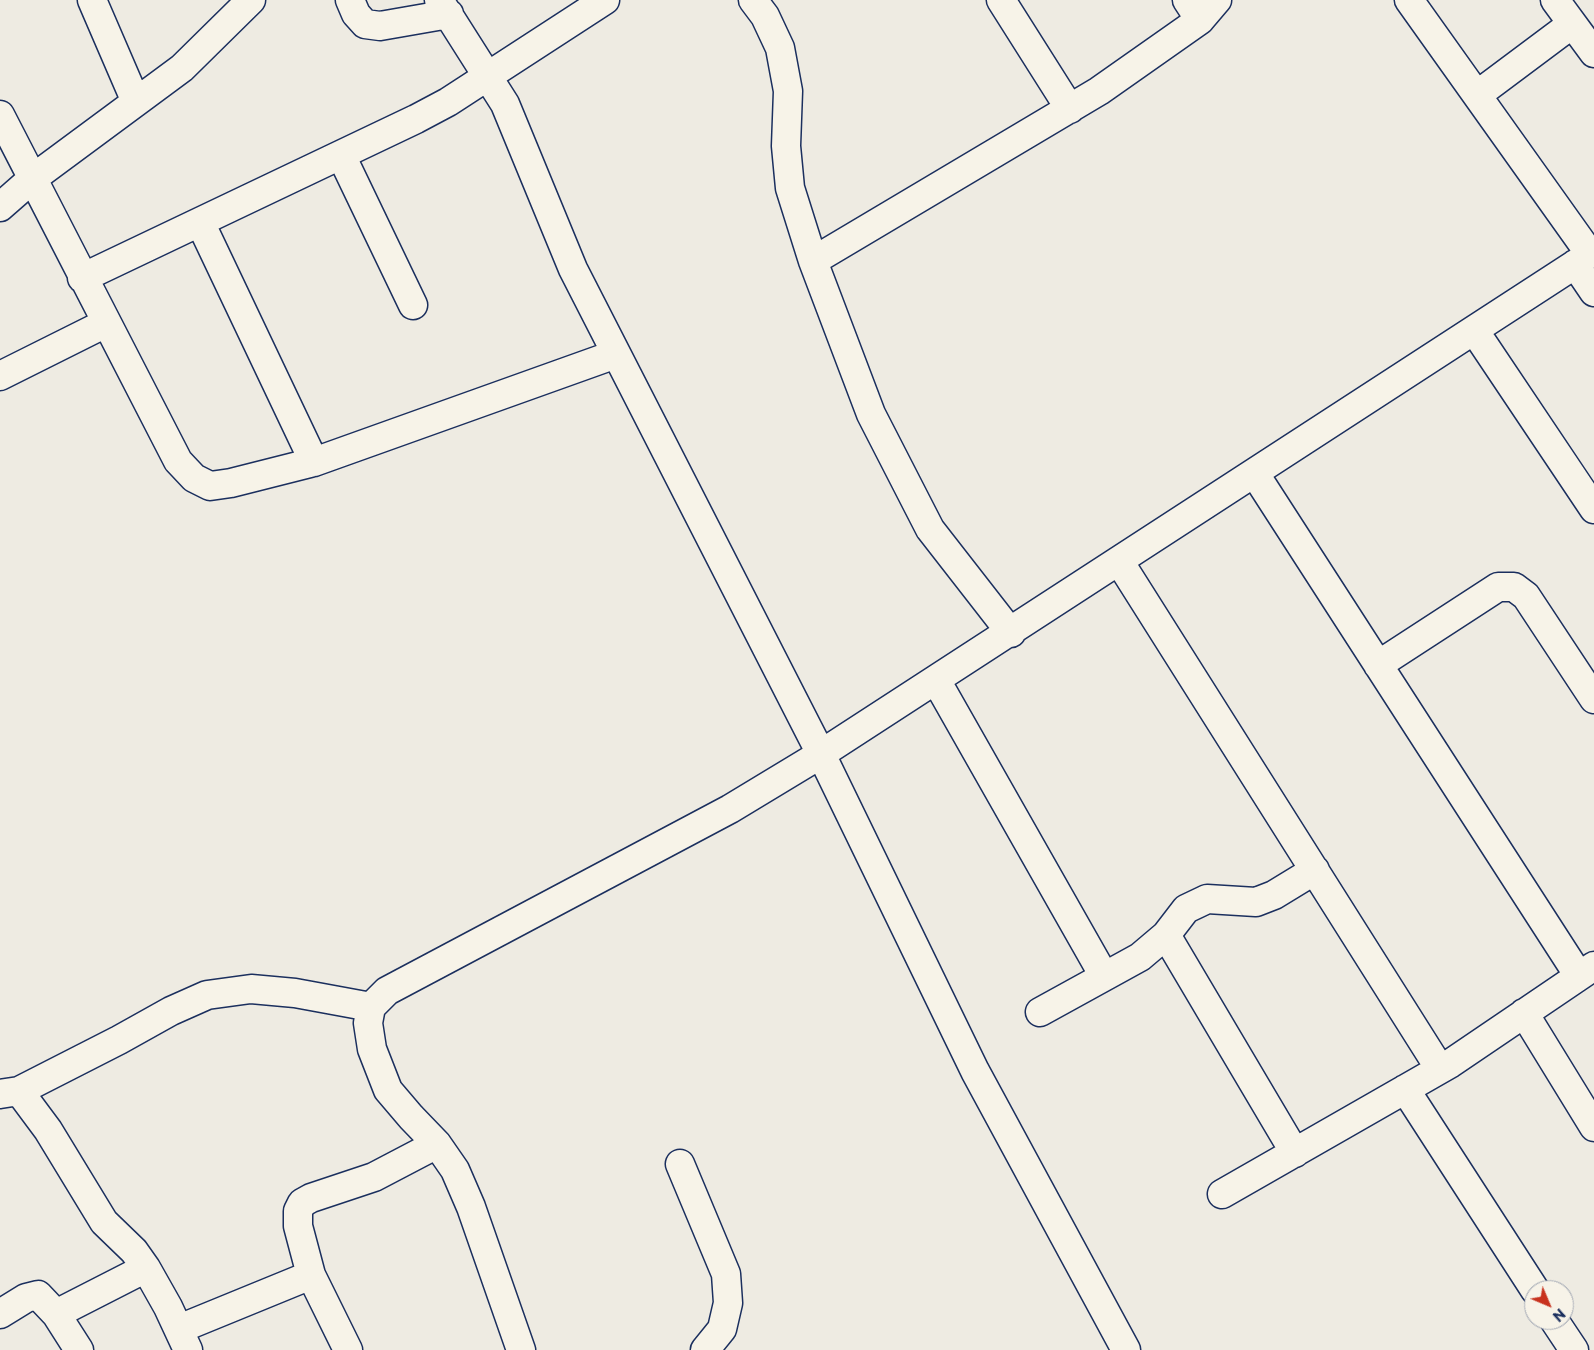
<!DOCTYPE html>
<html>
<head>
<meta charset="utf-8">
<style>
	body { margin:0 }
	#map { position:relative; width:1594px; height:1350px; overflow:hidden; background:#eeebe2; font-family:"Playpen Sans",sans-serif }
	canvas { display:block }
	.north { position:absolute; left:1524px; top:1280px; width:50px; height:50px; box-sizing:border-box; background:#f7f3e8; border:1px solid #9fa5b1; border-radius:50%; rotate:135deg; font-size:14px; font-weight:700; line-height:20px; text-align:center; color:#1b2f5e }
	.north::after { content:''; display:block; margin:auto; width:18px; height:22px; background:#c8321e; clip-path:polygon(50% 0,100% 100%,50% 72%,0 100%) }
</style>
</head>
<body>
<div id="map">
<canvas width="1594" height="1350"></canvas>
<div class="north">N</div>
</div>
<script>
const context = document.querySelector('canvas').getContext('2d');
context.lineJoin = 'round';
function poly(rows) {
  const path = new Path2D();
  for (const r of rows) {
    path.moveTo(r[0], r[1]);
    for (let i = 2; i < r.length; i += 2) path.lineTo(r[i], r[i + 1]);
  }
  return path;
}
function trace(path, color, width, dash) {
  context.strokeStyle = color;
  context.lineWidth = width;
  context.lineCap = dash ? 'butt' : 'round';
  context.setLineDash(dash || []);
  context.stroke(path);
}
const street = poly([
	[92,0,136,102],
	[350,0,356,14,365,24,380,26,449,14],
	[439,0,505,104,573,269,821,754,975,1071,1126,1350],
	[753,0,765,16,780,48,788,91,786,146,790,188,813,261,871,414,930,529,1011,633],
	[1001,0,1070,109],
	[1187,0,1200,20],
	[1409,0,1590,254],
	[1555,0,1594,53],
	[1477,95,1572,24],
	[0,115,178,461,194,478,210,486,231,483,314,462,616,354],
	[341,155,413,305],
	[0,207,32,179,182,68,251,0],
	[200,222,314,462],
	[813,261,1099,91,1200,20,1217,0],
	[1575,264,1594,292],
	[82,278,416,119,448,102,605,0],
	[1474,330,1594,509],
	[0,376,106,323],
	[1255,474,1579,976],
	[1119,561,1440,1069],
	[1378,665,1498,587,1514,587,1526,596,1594,699],
	[936,680,1104,976],
	[1166,935,1295,1153],
	[1040,1012,1140,957,1166,935,1186,909,1207,899,1256,902,1274,895,1315,870],
	[1524,1013,1594,1127],
	[1405,1089,1535,1290],
	[19,1091,48,1130,104,1222,134,1251,146,1268,168,1307,188,1350],
	[0,1094,19,1091,119,1040,171,1011,207,995,251,989,295,993,371,1007],
	[680,1164,726,1274,728,1303,722,1329,705,1350],
	[1222,1194,1451,1063,1594,966],
	[0,1314,26,1298,38,1295,56,1314,79,1350],
	[56,1314,146,1268],
	[1554,1320,1574,1350],
	[179,1329,311,1275],
	[348,1350,311,1275,298,1226,298,1211,302,1203,311,1198,374,1177,437,1144],
	[521,1350,471,1207,455,1170,437,1144,411,1117,388,1090,372,1049,368,1023,371,1007,387,991,730,809,821,754,1594,252]
]);
trace(street, '#1b2f5e', 31);
trace(street, '#f7f3e8', 28);
</script>
</body>
</html>
